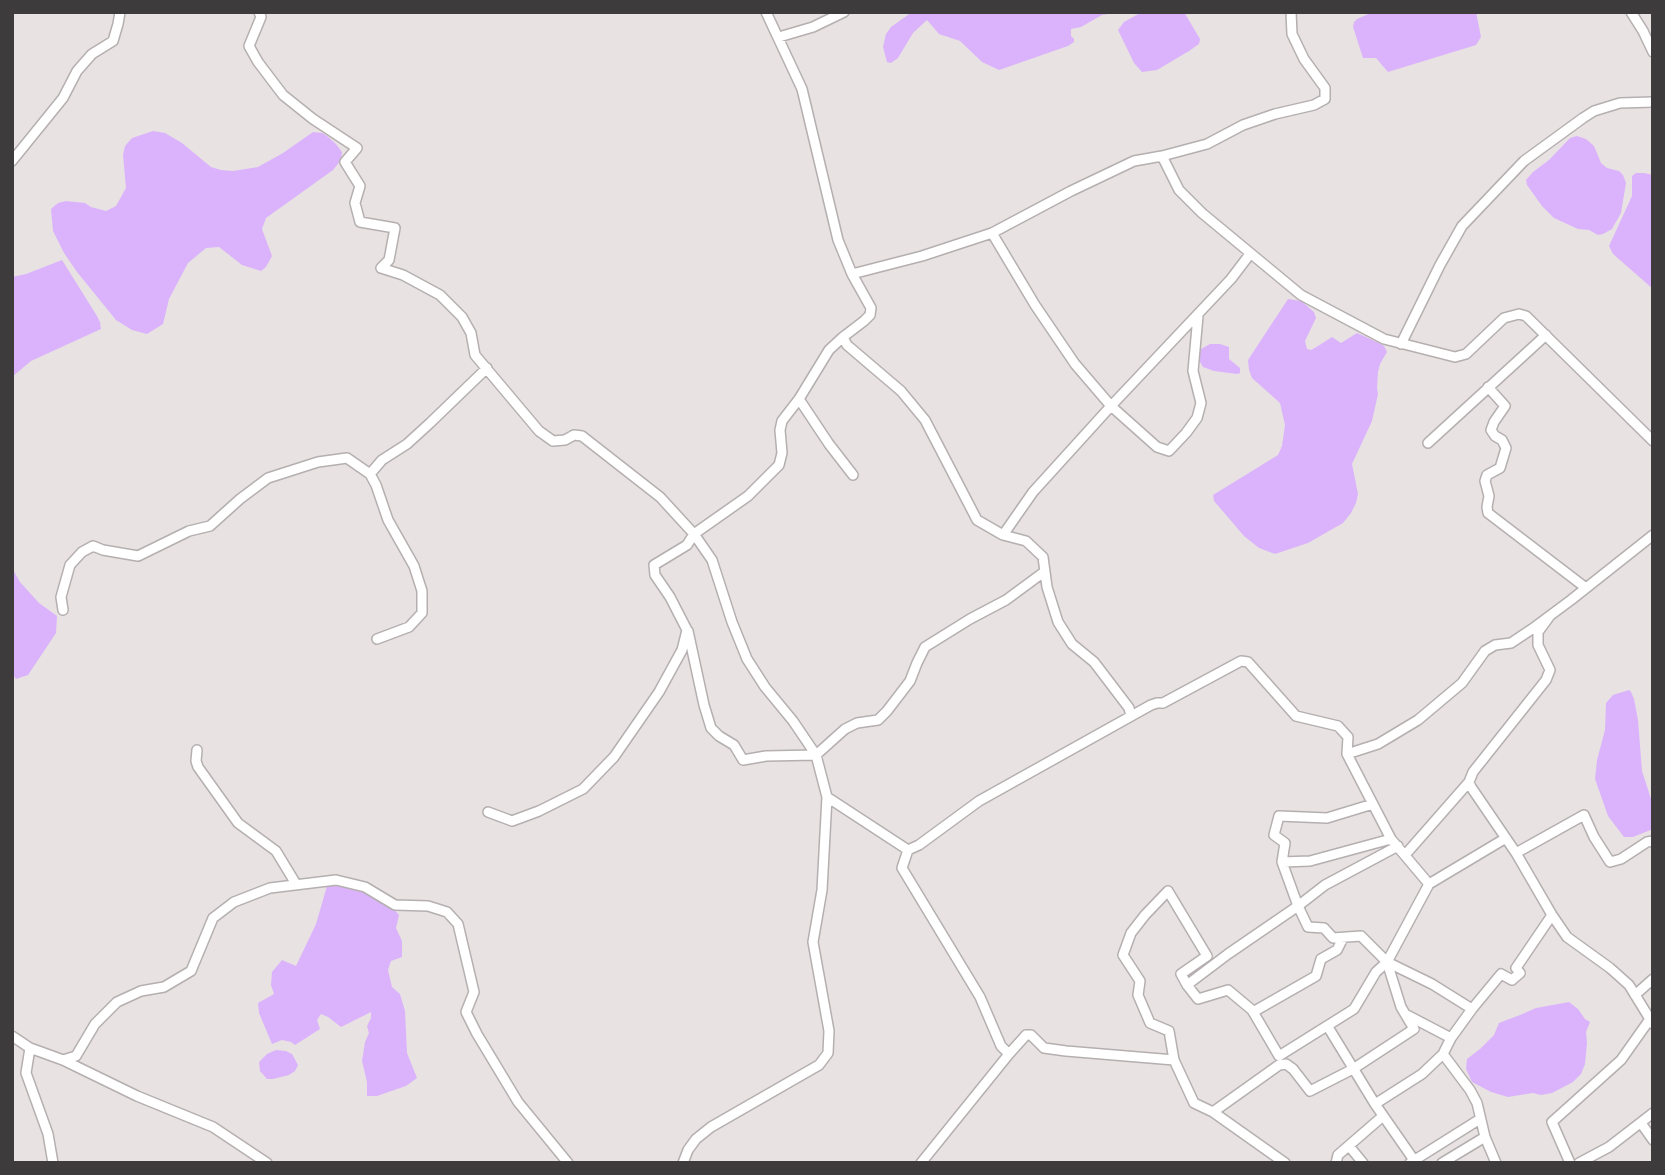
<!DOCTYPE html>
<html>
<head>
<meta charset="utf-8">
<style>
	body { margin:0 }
	#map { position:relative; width:1665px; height:1175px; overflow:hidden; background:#e8e2e2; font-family:Helvetica,sans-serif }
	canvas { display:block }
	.frame { position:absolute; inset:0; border:14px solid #3e3b3c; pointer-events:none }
</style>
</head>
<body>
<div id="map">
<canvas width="1665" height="1175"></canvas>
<div class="frame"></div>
</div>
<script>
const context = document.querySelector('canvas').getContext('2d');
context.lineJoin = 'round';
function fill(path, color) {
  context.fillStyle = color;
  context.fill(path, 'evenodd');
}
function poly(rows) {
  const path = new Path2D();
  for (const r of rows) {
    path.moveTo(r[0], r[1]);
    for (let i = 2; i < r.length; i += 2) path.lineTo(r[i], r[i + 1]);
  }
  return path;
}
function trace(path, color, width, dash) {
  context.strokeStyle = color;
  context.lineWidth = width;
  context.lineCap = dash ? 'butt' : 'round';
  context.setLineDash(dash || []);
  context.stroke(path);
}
fill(poly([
	[912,12,1120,12,1102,15,1081,27,1071,29,1071,36,1074,39,1074,42,1068,46,999,70,982,62,960,41,939,34,927,20,913,33,898,58,891,63,887,62,883,47,886,34,891,27],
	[1142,12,1184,12,1200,39,1199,44,1189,51,1157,70,1142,72,1134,63,1118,30,1124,22],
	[1373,12,1476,12,1481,37,1476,45,1388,72,1376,58,1363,58,1353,27,1354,22,1357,19],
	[153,131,165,133,182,143,211,167,221,170,233,171,258,167,283,153,313,132,322,133,327,136,336,144,342,152,341,160,333,170,266,218,262,229,272,256,266,267,261,271,242,265,219,247,206,248,188,263,169,299,163,324,147,334,132,330,116,320,77,272,64,253,53,231,51,209,58,203,66,201,85,203,91,207,106,211,116,206,126,188,123,155,125,146,132,138],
	[1577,136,1586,139,1594,146,1601,163,1607,168,1619,171,1623,175,1626,183,1621,213,1612,229,1603,234,1598,235,1589,230,1578,229,1554,218,1542,206,1527,185,1526,180,1533,172,1549,160,1570,138],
	[1636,173,1644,173,1653,175,1653,289,1613,254,1609,246,1632,196,1632,176],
	[62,260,97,316,100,322,101,329,31,361,12,377,12,277,26,274],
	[1288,299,1301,301,1314,312,1316,318,1305,341,1307,349,1311,350,1318,346,1332,337,1341,343,1357,333,1379,343,1384,346,1387,352,1380,364,1378,372,1377,388,1378,394,1372,421,1352,464,1358,494,1356,503,1351,513,1343,523,1308,543,1275,554,1259,548,1244,536,1214,501,1213,495,1278,455,1282,446,1285,425,1280,403,1252,378,1249,370,1248,360],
	[1210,344,1220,344,1229,347,1229,359,1240,368,1240,373,1237,374,1214,371,1203,367,1200,362,1200,352,1201,349],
	[12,568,20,582,39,603,57,616,56,633,28,675,16,679,12,673],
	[1629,690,1631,692,1634,699,1638,720,1642,771,1653,805,1653,829,1633,837,1624,837,1608,816,1595,779,1597,760,1605,730,1606,703,1613,695],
	[331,884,363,891,390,905,399,915,396,928,402,941,402,957,391,961,388,970,392,987,400,994,405,1011,407,1053,417,1078,406,1086,377,1096,367,1096,367,1082,362,1061,365,1042,369,1033,367,1026,371,1018,371,1012,341,1027,328,1017,321,1014,317,1020,320,1029,295,1045,291,1042,282,1040,272,1044,259,1013,258,1003,274,994,271,985,272,972,282,960,296,966,316,924,327,886],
	[1569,1002,1578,1009,1585,1019,1590,1022,1586,1032,1587,1043,1585,1064,1581,1074,1573,1082,1552,1093,1541,1095,1533,1093,1508,1097,1491,1092,1472,1082,1466,1069,1467,1059,1480,1049,1494,1035,1499,1023,1520,1015,1536,1008],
	[276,1050,286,1051,292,1054,298,1065,295,1071,289,1075,273,1079,267,1079,260,1071,259,1062,267,1054]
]), '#dbb3fc');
const minor = poly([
	[259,12,261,17,249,46,258,62,283,95,313,119,357,148,345,162,360,186,355,203,360,222,395,228,389,260,381,268,403,275,440,295,462,317,471,333,475,355,539,431,553,441,565,440,574,435,582,436,660,497,694,534,712,560,732,622,747,659,765,687,793,721,816,755,827,797,822,890,813,942,829,1031,828,1053,819,1065,711,1127,696,1139,688,1150,683,1163],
	[766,12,802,89,838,240,852,274,922,256,992,233,1071,191,1134,161,1162,156,1207,144,1243,125,1275,114,1314,105,1325,99,1325,88,1304,59,1292,34,1291,12],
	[1631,12,1643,31,1653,52],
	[779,37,813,27,844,12],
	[1162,156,1179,190,1202,213,1301,295,1384,339,1455,357,1466,354,1504,318,1519,314,1526,316,1653,441],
	[12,161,63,98,77,71,92,54,113,41,118,24,120,12],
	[992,233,1035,305,1075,364,1111,406,1231,279,1250,254],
	[843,337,847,345,901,391,925,420,977,520,1003,535,1026,541,1043,557,1047,587,1058,622,1072,644,1094,662,1129,708,1131,716],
	[1401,344,1440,265,1462,226,1524,161,1583,118,1594,111,1620,103,1653,102],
	[1488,387,1505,406,1494,422,1491,430,1495,436,1502,440,1506,448,1500,468,1487,475,1485,481,1489,496,1487,507,1488,513,1586,588],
	[799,399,829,444,853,475],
	[1428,443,1546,335],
	[370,474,382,460,407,444,430,423,487,368],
	[1003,535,1033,492,1111,406,1157,447,1169,451,1186,433,1197,418,1201,403,1193,371,1198,316],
	[63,610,61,597,70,565,82,552,93,546,103,550,138,556,189,531,210,526,240,499,268,478,318,462,347,458,370,474,376,485,388,520,414,566,422,591,422,613,409,627,377,639],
	[1549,617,1538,632,1538,645,1550,670,1546,680,1473,772,1469,782,1471,787,1516,853,1552,915,1567,937,1610,968,1629,985,1653,1024],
	[688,631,704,705,711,728,719,736,734,745,743,760,766,756,816,755,845,729,857,723,878,720,887,711,910,681,917,663,925,647,970,619,1006,600,1044,572],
	[197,750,196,761,198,767,238,823,276,851,296,884],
	[1347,754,1378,744,1418,720,1462,683,1485,651,1495,645,1511,643,1532,629,1571,600,1653,535],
	[827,797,908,850],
	[488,812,512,821,539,811,583,789,614,757,659,692,682,650,687,630,670,597,655,575,654,565,687,545,694,534,748,496,779,465,782,453,780,430,782,421,799,399,829,350,843,337,864,321,870,315,871,308,852,274],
	[1516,853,1584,815,1594,837,1610,862,1621,859,1647,842,1653,841],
	[1405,855,1469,782],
	[1282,862,1310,861,1391,839],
	[1429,884,1506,838],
	[1387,962,1432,984,1472,1009],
	[1187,985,1228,954,1298,906,1325,885,1398,846],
	[1635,995,1653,979],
	[1253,1012,1316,976,1321,959,1337,950,1343,938],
	[1407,1015,1451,1038,1443,1054,1422,1074,1375,1104,1416,1163],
	[1328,1027,1375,1104],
	[12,1036,30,1048,63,1060,137,1096,213,1127,267,1163],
	[1451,1038,1472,1009,1501,974,1512,980,1520,973,1516,968,1552,915],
	[30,1048,26,1073,48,1134,53,1163],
	[1443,1054,1470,1090,1477,1103,1485,1137,1496,1163],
	[63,1060,76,1056,95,1024,117,1002,141,991,164,987,191,971,213,918,234,902,270,888,336,880,365,887,395,905,428,906,447,912,458,924,474,992,466,1012,477,1034,518,1102,568,1163],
	[1174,1060,1169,1031,1150,1023,1138,995,1140,981,1123,955,1131,933,1145,915,1168,891,1207,956,1181,974,1187,985,1198,999,1228,990,1252,1010,1279,1056,1354,1009,1376,972,1387,962,1361,936,1333,938,1324,928,1308,927,1298,906,1282,862,1285,843,1274,835,1279,816,1327,818,1373,804],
	[1213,1112,1279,1065,1286,1064,1293,1069,1310,1091,1353,1069,1414,1029,1401,1007,1387,962,1429,884,1391,839,1347,754,1348,737,1338,726,1296,716,1248,662,1241,661,1163,703,1157,703,1151,705,979,801,919,845,908,850,902,868,980,997,1001,1046,1009,1054,1026,1035,1031,1035,1044,1048,1066,1051,1174,1060,1194,1103,1213,1112,1285,1163],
	[1641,1123,1653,1140],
	[1349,1146,1363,1163],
	[921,1163,1009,1054],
	[1336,1163,1338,1155,1383,1116],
	[1410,1163,1480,1119],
	[1442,1163,1485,1137],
	[1570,1163,1552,1122,1621,1060,1650,1019],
	[1579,1163,1609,1147,1653,1113]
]);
trace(minor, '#b5afb0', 12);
trace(minor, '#fff', 9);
</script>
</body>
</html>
